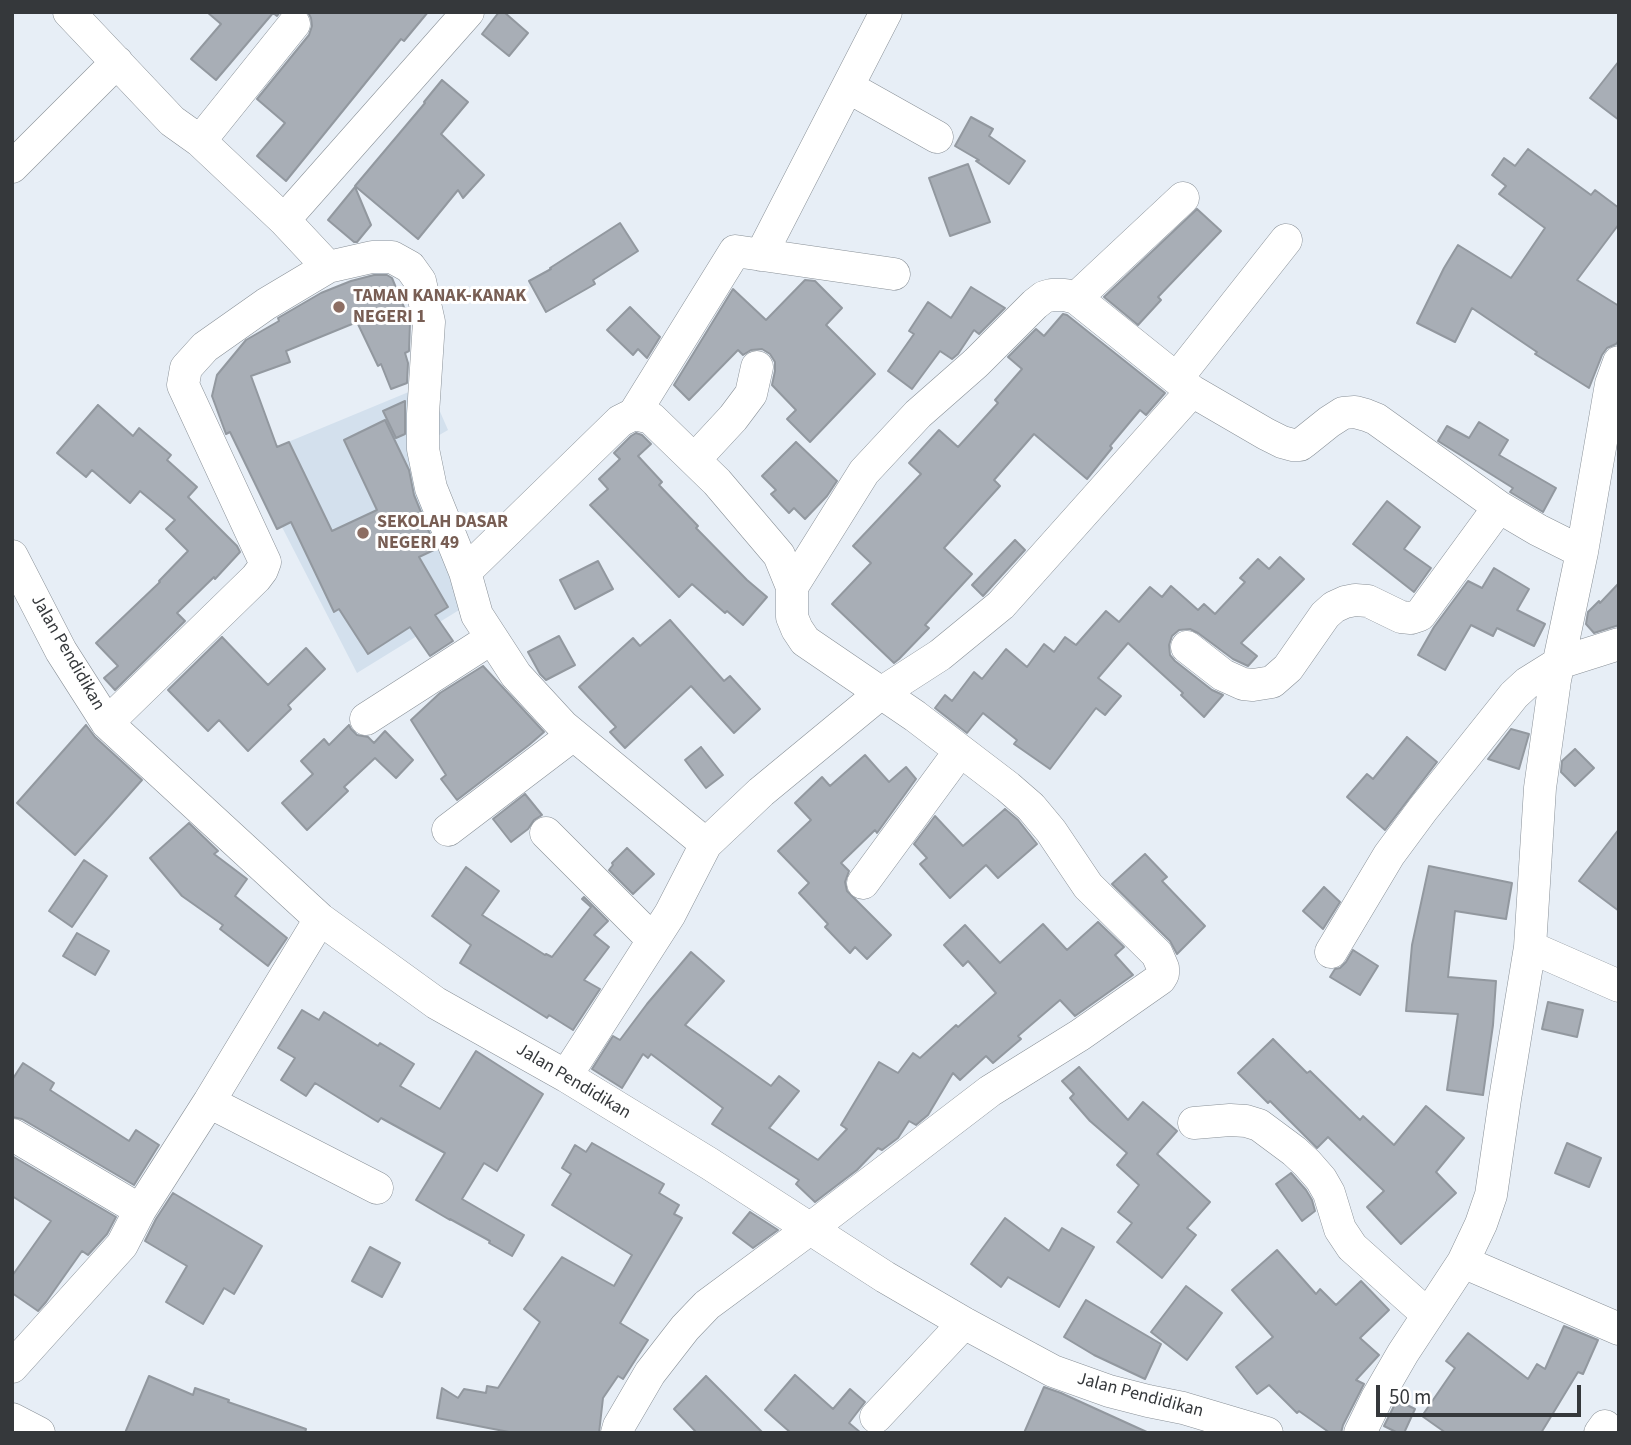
<!DOCTYPE html>
<html>
<head>
<meta charset="utf-8">
<style>
	body { margin:0 }
	#map { position:relative; width:1631px; height:1445px; overflow:hidden; background:#e7eef6; font-family:"Source Sans 3",sans-serif }
	canvas { display:block }
	.frame { position:absolute; inset:0; border:14px solid #35383b; pointer-events:none }
	.scale { position:absolute; left:1376px; top:1385px; width:205px; height:32px; box-sizing:border-box; border:4px solid #35383b; border-top:0; padding-left:9px; font-size:21px; line-height:24px; white-space:nowrap; color:#35383b; -webkit-text-stroke:5px #fff; paint-order:stroke }
</style>
</head>
<body>
<div id="map">
<canvas width="1631" height="1445"></canvas>
<div class="frame"></div>
<div class="scale">50 m</div>
</div>
<script>
const context = document.querySelector('canvas').getContext('2d');
context.lineJoin = 'round';
function fill(path, color) {
  context.fillStyle = color;
  context.fill(path, 'evenodd');
}
function poly(rows) {
  const path = new Path2D();
  for (const r of rows) {
    path.moveTo(r[0], r[1]);
    for (let i = 2; i < r.length; i += 2) path.lineTo(r[i], r[i + 1]);
  }
  return path;
}
function trace(path, color, width, dash) {
  context.strokeStyle = color;
  context.lineWidth = width;
  context.lineCap = dash ? 'butt' : 'round';
  context.setLineDash(dash || []);
  context.stroke(path);
}
function drawText(font, color, halo, rows, align = 'center') {
  context.font = font + ' "Source Sans 3",sans-serif';
  context.lineWidth = 6;
  context.setLineDash([]);
  context.textBaseline = 'middle';
  context.strokeStyle = halo;
  context.fillStyle = color;
  for (const [text, x, y, turn = 0] of rows) {
    context.save();
    context.translate(x, y);
    context.rotate((+turn || 0) * Math.PI / 180);
    context.textAlign = isNaN(turn) ? turn : align;
    if (halo) context.strokeText(text, 0, 0);
    context.fillText(text, 0, 0);
    context.restore();
  }
}
fill(poly([
	[428,384,448,430,415,449,464,607,357,673,247,459]
]), '#d3e0ed');
const building = poly([
	[207,12,280,12,277,16,273,13,216,80,191,59,221,24,207,12],
	[308,12,428,12,404,41,401,39,286,181,257,156,285,123,257,99,309,35,312,26,311,18,308,12],
	[499,12,504,12,528,33,509,56,482,34,499,12],
	[1619,61,1619,120,1590,98,1619,61],
	[442,80,468,102,441,134,484,175,463,198,458,190,418,239,355,186,425,103,424,102,442,80],
	[971,117,993,129,989,136,1025,161,1009,184,976,161,979,160,955,146,971,117],
	[1528,149,1591,195,1595,190,1619,208,1619,224,1577,280,1619,306,1619,340,1616,344,1607,348,1602,355,1589,388,1535,354,1537,352,1472,308,1455,342,1417,323,1444,268,1458,245,1511,278,1545,228,1499,194,1506,186,1492,175,1504,158,1515,166,1528,149],
	[968,164,990,222,950,236,929,178,968,164],
	[355,187,371,225,357,242,354,242,328,220,355,187],
	[1197,209,1221,231,1158,297,1161,300,1138,325,1104,297,1197,209],
	[620,223,638,251,593,280,595,284,546,312,529,281,551,269,550,268,620,223],
	[374,275,387,275,392,278,410,322,409,351,405,353,408,363,407,383,391,389,381,364,378,366,357,322,286,351,290,362,251,376,277,447,289,442,332,531,377,510,344,440,385,420,409,470,414,495,436,549,419,557,448,607,435,615,453,641,430,656,410,627,368,654,339,609,334,612,291,522,277,529,230,432,226,434,212,396,217,375,246,340,279,321,278,318,321,293,351,281,374,275],
	[805,280,815,281,842,308,826,325,875,374,810,442,787,419,796,410,772,385,775,371,775,362,770,354,762,349,751,350,743,355,738,350,689,400,674,385,733,289,766,320,805,280],
	[971,287,1005,308,979,334,974,330,958,354,952,359,940,351,912,389,888,371,914,334,909,331,928,302,951,318,971,287],
	[630,307,660,337,647,358,638,349,633,355,607,330,630,307],
	[1063,314,1067,315,1165,393,1146,415,1140,410,1110,446,1112,448,1087,479,1034,434,994,480,1000,486,944,548,972,574,925,625,929,628,899,659,894,663,832,604,871,563,853,546,921,474,909,463,939,430,958,447,998,403,995,400,1022,369,1008,357,1036,329,1044,336,1063,314],
	[405,401,405,434,396,438,383,411,405,401],
	[98,405,133,436,139,428,171,455,167,460,197,487,188,497,237,546,240,552,215,579,214,577,177,613,185,621,115,690,104,678,118,666,96,643,160,582,159,581,188,551,166,529,175,520,140,491,130,503,92,470,86,477,57,453,98,405],
	[1479,422,1508,440,1499,455,1556,488,1543,512,1510,492,1513,488,1438,441,1447,426,1469,438,1479,422],
	[636,433,642,435,651,444,638,456,662,482,659,485,698,526,696,528,747,580,767,597,743,625,727,611,725,613,692,584,679,597,590,505,608,489,599,479,620,459,614,453,631,436,636,433],
	[796,442,837,481,827,496,805,519,794,508,789,513,771,494,776,490,762,476,796,442],
	[1387,501,1420,527,1404,549,1431,568,1414,592,1353,544,1387,501],
	[1015,540,1025,550,983,596,972,585,1015,540],
	[1280,557,1304,579,1241,643,1257,656,1248,666,1233,659,1198,633,1190,629,1179,630,1172,636,1169,645,1170,655,1175,661,1212,690,1223,695,1204,717,1181,695,1183,693,1128,643,1098,678,1121,696,1105,715,1096,708,1050,769,1014,744,1017,740,983,713,967,733,935,708,945,695,952,701,974,672,982,679,1006,649,1027,667,1044,644,1054,652,1065,637,1076,645,1106,611,1119,622,1150,587,1162,597,1171,586,1198,610,1204,604,1215,614,1245,582,1240,578,1258,559,1269,569,1280,557],
	[598,561,613,589,575,609,560,580,598,561],
	[1494,568,1529,589,1517,610,1545,624,1534,646,1497,628,1493,636,1471,625,1445,670,1418,655,1434,627,1468,581,1482,588,1494,568],
	[1619,583,1619,625,1594,633,1586,624,1588,612,1599,601,1600,603,1619,583],
	[670,620,724,681,730,676,760,709,734,733,691,686,625,748,610,732,616,727,579,687,633,638,640,646,670,620],
	[559,636,575,665,546,680,540,674,528,652,559,636],
	[222,637,268,685,306,648,325,669,288,705,291,709,248,751,219,720,208,731,168,690,222,637],
	[483,666,544,732,529,745,457,800,441,779,446,775,411,720,440,693,483,666],
	[86,725,95,737,142,780,75,855,17,803,86,725],
	[349,725,351,729,357,735,368,737,374,743,385,731,413,760,396,778,375,758,344,787,348,791,307,830,282,803,313,774,301,761,324,739,329,745,349,725],
	[1511,729,1529,734,1519,769,1488,759,1511,729],
	[1407,737,1437,762,1385,830,1347,797,1367,774,1373,779,1407,737],
	[701,747,723,775,706,788,685,760,701,747],
	[1575,749,1594,768,1575,786,1561,772,1562,761,1575,749],
	[865,755,889,782,906,767,916,779,877,833,875,830,841,863,849,871,845,882,847,891,891,935,867,959,855,947,850,953,825,927,828,924,799,893,809,883,778,851,811,820,795,803,822,777,830,786,865,755],
	[525,794,542,815,534,820,528,829,511,842,493,819,525,794],
	[1005,809,1018,820,1037,844,998,878,986,865,950,898,920,864,927,858,914,844,935,816,963,846,1005,809],
	[189,823,218,851,214,854,247,879,235,896,287,938,268,966,220,929,223,925,182,896,150,858,189,823],
	[1619,829,1619,911,1579,881,1619,829],
	[627,848,654,874,633,894,609,870,613,865,612,863,627,848],
	[1145,854,1167,877,1162,881,1205,926,1177,954,1170,941,1112,884,1145,854],
	[84,860,107,876,72,927,49,911,84,860],
	[1429,866,1512,883,1506,919,1455,911,1448,977,1496,981,1493,1025,1483,1095,1447,1090,1458,1014,1406,1011,1412,945,1429,866],
	[466,867,499,891,482,915,545,955,546,954,552,957,591,907,582,899,584,897,608,921,594,935,609,947,584,980,600,989,573,1030,549,1015,547,1018,460,963,471,945,432,916,466,867],
	[1324,887,1340,902,1323,929,1303,911,1324,887],
	[1098,922,1124,947,1115,955,1133,975,1075,1016,1060,1000,1018,1036,1021,1039,993,1063,986,1056,960,1080,953,1073,928,1115,916,1125,909,1121,898,1138,882,1150,878,1148,857,1170,815,1202,796,1184,799,1180,712,1124,723,1108,651,1054,648,1058,643,1054,622,1088,592,1069,613,1036,620,1040,647,1004,691,952,724,981,685,1025,771,1086,779,1076,799,1091,769,1128,818,1160,847,1129,841,1125,879,1062,898,1073,913,1053,920,1058,956,1025,958,1027,996,993,968,961,963,966,944,945,965,925,1000,963,1043,924,1067,950,1098,922],
	[77,933,109,951,95,975,63,956,77,933],
	[1353,950,1378,966,1360,995,1330,977,1335,969,1340,968,1346,962,1353,950],
	[1548,1002,1583,1010,1577,1037,1542,1029,1548,1002],
	[302,1010,319,1020,324,1012,378,1046,380,1043,414,1064,400,1086,440,1109,476,1051,543,1094,497,1171,484,1163,462,1199,524,1235,512,1256,489,1243,490,1241,450,1219,450,1220,416,1200,445,1153,381,1118,378,1122,315,1083,306,1096,281,1080,295,1058,278,1048,302,1010],
	[1273,1039,1307,1073,1310,1071,1360,1120,1363,1116,1394,1145,1426,1106,1464,1138,1436,1172,1456,1193,1401,1244,1367,1207,1384,1191,1328,1137,1317,1148,1270,1101,1268,1103,1238,1073,1273,1039],
	[23,1063,54,1083,50,1090,129,1141,136,1130,159,1145,134,1185,22,1119,12,1117,12,1080,23,1063],
	[1079,1067,1128,1120,1143,1102,1177,1131,1157,1154,1210,1202,1187,1228,1196,1235,1162,1278,1117,1242,1132,1223,1118,1212,1139,1185,1117,1165,1127,1153,1090,1121,1070,1098,1074,1094,1062,1081,1079,1067],
	[592,1143,664,1184,659,1193,679,1205,674,1214,682,1218,620,1323,648,1340,623,1379,618,1376,603,1398,599,1433,514,1433,437,1418,442,1388,458,1398,464,1389,486,1393,487,1386,498,1388,540,1322,524,1309,562,1257,614,1286,632,1255,552,1205,571,1174,562,1168,575,1145,586,1152,592,1143],
	[1567,1143,1601,1158,1589,1187,1555,1173,1567,1143],
	[12,1156,116,1217,107,1234,88,1255,82,1251,46,1302,38,1311,12,1293,12,1276,51,1221,12,1196,12,1156],
	[1291,1173,1306,1190,1312,1200,1315,1211,1302,1221,1276,1184,1291,1173],
	[173,1193,262,1246,234,1294,224,1288,203,1324,166,1302,187,1266,145,1241,156,1219,173,1193],
	[750,1212,778,1230,753,1248,733,1233,750,1212],
	[1005,1218,1049,1251,1062,1228,1094,1247,1059,1307,1008,1277,1001,1287,971,1264,1005,1218],
	[370,1247,400,1263,382,1297,352,1281,370,1247],
	[1277,1250,1316,1294,1320,1289,1336,1305,1361,1281,1389,1310,1360,1338,1379,1355,1356,1380,1364,1384,1343,1425,1341,1433,1330,1433,1299,1411,1297,1413,1269,1385,1257,1394,1236,1367,1273,1337,1232,1290,1277,1250],
	[1186,1286,1222,1313,1187,1360,1151,1332,1186,1286],
	[1086,1300,1161,1344,1145,1379,1094,1355,1064,1337,1086,1300],
	[1564,1326,1598,1340,1583,1374,1578,1372,1541,1433,1446,1433,1422,1416,1455,1368,1446,1361,1468,1333,1528,1379,1537,1364,1545,1369,1564,1326],
	[795,1375,833,1409,850,1389,865,1402,849,1423,861,1433,791,1433,765,1410,795,1375],
	[149,1376,193,1395,195,1388,229,1400,228,1402,306,1429,305,1433,125,1433,149,1376],
	[706,1376,763,1433,697,1433,674,1409,706,1376],
	[1044,1387,1061,1393,1149,1433,1024,1433,1044,1387],
	[1397,1400,1415,1409,1404,1433,1398,1433,1384,1426,1397,1400]
]);
fill(building, '#a8aeb6');
trace(building, '#92989f', 2);
const minor = poly([
	[69,12,172,121,200,141,284,220,328,267,266,304,205,347,186,368,183,385,265,562,262,570,256,578,107,723],
	[848,87,937,137],
	[200,141,294,24],
	[12,167,117,62],
	[284,220,468,12],
	[761,255,886,12],
	[328,267,372,257,392,257,410,267,420,281,429,322,423,414,423,449,431,488,465,572,477,615,516,675,563,726,706,844],
	[1076,298,1183,198],
	[1177,378,1286,240],
	[634,414,735,251,894,274],
	[695,459,733,418,751,394,757,367],
	[12,556,61,651,107,723,320,919,436,1003,566,1076,710,1164,885,1277,964,1323,1053,1371,1109,1391,1148,1401,1183,1408,1267,1433],
	[465,572,620,421,634,414,651,418,717,482,779,555,792,587,792,617,797,629,805,641,915,716,1008,787,1031,807,1051,831,1088,886,1157,954,1163,968,1163,974,1160,979,1080,1035,990,1091,811,1228,707,1305,685,1328,650,1373,619,1426,617,1433],
	[792,587,864,472,918,414,976,363,1035,304,1044,297,1051,295,1065,295,1076,298,1192,391],
	[1187,647,1223,675,1243,684,1253,685,1272,682,1288,668,1325,615,1334,607,1345,602,1355,600,1368,601,1401,617,1411,618,1420,615,1499,507],
	[366,719,492,638],
	[448,830,573,735],
	[546,833,653,940],
	[863,883,960,751],
	[1530,947,1619,986],
	[1331,952,1389,855,1423,809,1514,695,1527,683,1559,663,1619,644],
	[566,1076,670,914,706,844,761,792,881,693,940,655,1001,605,1192,391,1266,434,1282,442,1293,445,1300,445,1304,442,1329,422,1343,413,1355,412,1366,415,1376,419,1499,507,1538,530,1582,552],
	[209,1102,377,1188],
	[1194,1123,1230,1120,1246,1121,1259,1125,1294,1151,1307,1163,1321,1179,1329,1193,1340,1229,1352,1247,1428,1315],
	[13,1135,140,1210],
	[1463,1262,1619,1329],
	[12,1367,122,1245,140,1210,209,1102,320,919],
	[876,1417,964,1323],
	[12,1419,39,1433],
	[1360,1433,1377,1398,1403,1353,1463,1262,1481,1224,1491,1195,1505,1099,1530,947,1540,788,1555,680,1582,552,1611,384,1619,362],
	[1600,1433,1605,1426]
]);
trace(minor, '#899097', 33);
trace(minor, '#fff', 32);
for (const [x, y, r, color] of [
	[339,307,7,"#8d6e63"],
	[363,533,7,"#8d6e63"]
]) {
  const dot = new Path2D();
  dot.arc(x, y, r, 0, 2 * Math.PI);
  context.fillStyle = color;
  context.fill(dot);
  trace(dot, '#fff', 2.5);
}
drawText('bold 18px', '#785e54', '#fff', [
	["TAMAN KANAK-KANAK",353,297],
	["NEGERI 1",353,318],
	["SEKOLAH DASAR",377,523],
	["NEGERI 49",377,544]
], 'left');
drawText('18px', '#35383b', '#fff', [
	["Jalan Pendidikan",67,653,60],
	["Jalan Pendidikan",573,1082,31],
	["Jalan Pendidikan",1140,1396,15]
]);
</script>
</body>
</html>
